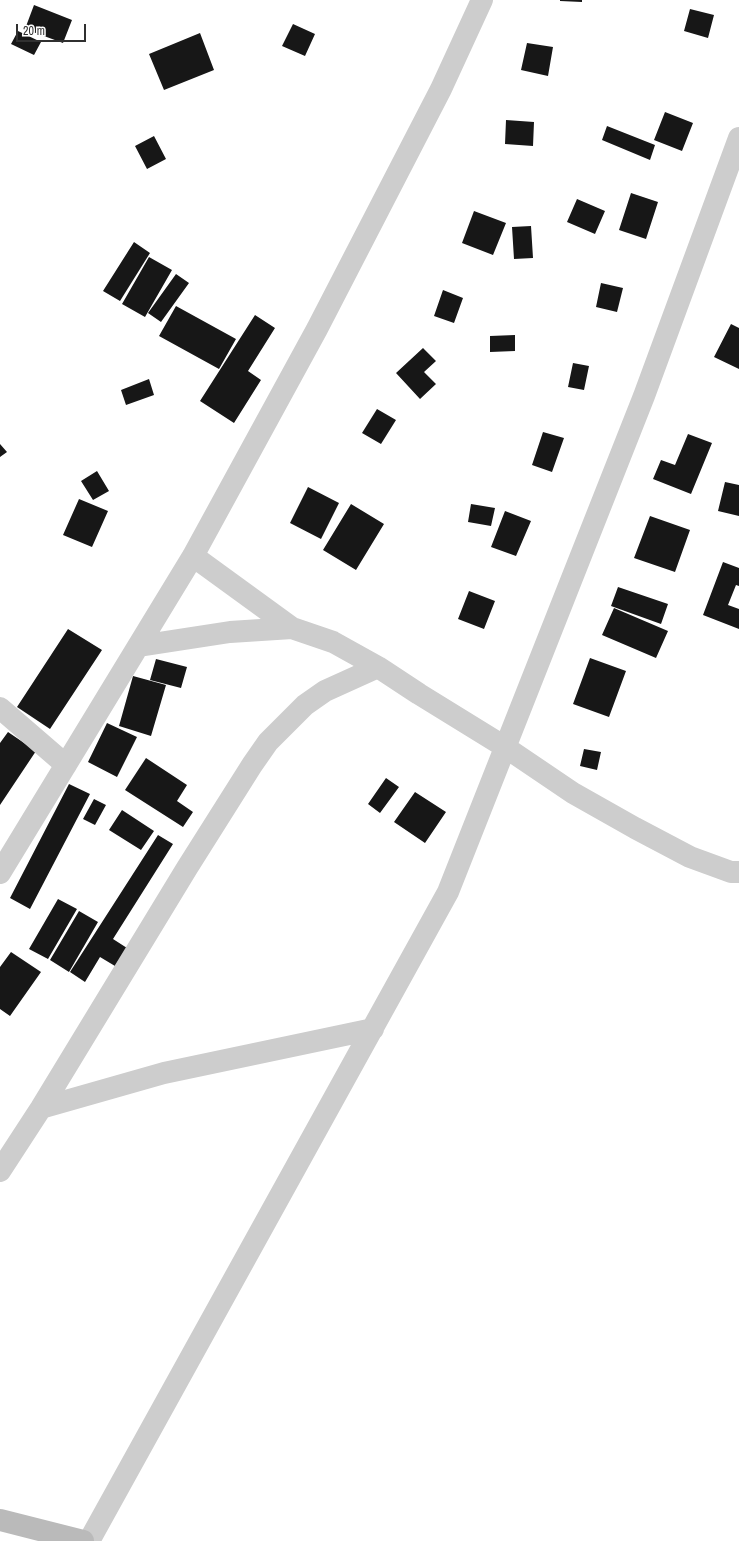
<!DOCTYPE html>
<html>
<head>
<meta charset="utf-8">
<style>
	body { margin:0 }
	#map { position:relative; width:739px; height:1541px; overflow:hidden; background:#fff; font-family:"Archivo Narrow",sans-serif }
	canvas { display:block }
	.scale { position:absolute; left:16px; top:24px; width:70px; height:18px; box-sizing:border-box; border:2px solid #303030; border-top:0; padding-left:5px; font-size:12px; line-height:14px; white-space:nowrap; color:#303030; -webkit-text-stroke:3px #fff; paint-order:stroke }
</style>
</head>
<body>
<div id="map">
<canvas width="739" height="1541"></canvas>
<div class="scale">20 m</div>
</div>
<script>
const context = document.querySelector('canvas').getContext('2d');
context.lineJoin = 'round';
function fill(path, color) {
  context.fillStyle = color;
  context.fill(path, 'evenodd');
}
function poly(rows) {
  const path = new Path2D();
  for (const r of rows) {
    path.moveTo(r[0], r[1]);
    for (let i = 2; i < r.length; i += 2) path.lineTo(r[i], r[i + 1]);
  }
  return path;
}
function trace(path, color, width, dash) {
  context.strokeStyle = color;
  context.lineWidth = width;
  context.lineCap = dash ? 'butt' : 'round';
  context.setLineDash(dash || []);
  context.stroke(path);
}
fill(poly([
	[560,0,582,0,582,2,560,1],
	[34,5,72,20,63,43,25,29],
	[690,9,714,15,708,38,684,31],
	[293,24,315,34,305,56,282,46],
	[18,31,41,42,34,55,11,44],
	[200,33,214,70,164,90,149,54],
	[527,43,553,47,548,76,521,70],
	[665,112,693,123,682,151,654,140],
	[506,120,534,122,533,146,505,144],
	[607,126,655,145,650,160,602,140],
	[154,136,166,159,147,169,135,146],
	[631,193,658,202,646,239,619,230],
	[577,199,605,211,595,234,567,222],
	[474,211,506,223,493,255,462,243],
	[531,226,533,258,514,259,512,227],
	[134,242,150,253,120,301,103,291],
	[149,257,172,270,145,317,122,304],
	[176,274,189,283,161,322,148,313],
	[601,283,623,288,617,312,596,307],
	[443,290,463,298,454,323,434,316],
	[176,306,236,339,219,369,159,336],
	[255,315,275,328,248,371,261,380,234,423,200,401],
	[731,324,739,328,739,369,714,357],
	[515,335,515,351,490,352,490,336],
	[423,348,436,361,424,372,436,384,420,399,396,373],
	[573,363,589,366,584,390,568,387],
	[149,379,154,395,126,405,121,390],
	[377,409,396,420,381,444,362,433],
	[543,432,564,438,552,472,532,465],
	[688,434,712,443,691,494,653,479,661,460,675,465],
	[0,444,7,452,0,457],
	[97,471,109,491,93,500,81,481],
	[725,482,739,485,739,516,718,511],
	[308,487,339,503,321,539,290,523],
	[79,499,108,511,92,547,63,535],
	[351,504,384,524,356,570,323,550],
	[471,504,495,508,491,526,468,522],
	[505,511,531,521,516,556,491,547],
	[650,516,690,530,675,572,634,558],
	[723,562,739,568,739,586,736,585,728,605,739,609,739,629,703,615],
	[618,587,668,604,661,624,611,606],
	[469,591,495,601,484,629,458,619],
	[614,608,668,631,656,658,602,635],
	[68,629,102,650,50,729,17,707],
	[590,658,626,671,609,717,573,704],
	[156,659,187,667,181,688,150,680],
	[133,676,166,685,151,736,119,726],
	[107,723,137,737,117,777,88,762],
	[8,732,36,751,0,805,0,743],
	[584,749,601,752,597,770,580,766],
	[146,758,187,785,177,801,193,812,183,827,125,790],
	[386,778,399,787,380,813,368,804],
	[69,784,90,794,30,909,10,898],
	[415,792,446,812,425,843,394,822],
	[94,799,106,805,95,825,83,819],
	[122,810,154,831,141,850,109,830],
	[158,835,173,844,113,939,127,948,115,966,100,957,85,982,70,972],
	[58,899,77,909,48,959,29,949],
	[79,911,98,922,69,972,50,960],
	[11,952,41,972,10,1016,0,1009,0,967]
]), '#171717');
trace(poly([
	[193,556,292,628],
	[139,646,230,632,292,628,333,642,378,667,419,694,505,747,573,793,635,828,690,857,731,872,739,872],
	[0,708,66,765],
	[0,873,193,556,317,329,441,89,482,0],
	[41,1108,164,1073,373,1029],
	[0,1171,41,1108,187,868,252,765,268,742,305,705,325,691,378,667],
	[89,1541,448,892,644,396,739,138]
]), '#cdcdcd', 22);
trace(poly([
	[0,1520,83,1541]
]), '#bababa', 22);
</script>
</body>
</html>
